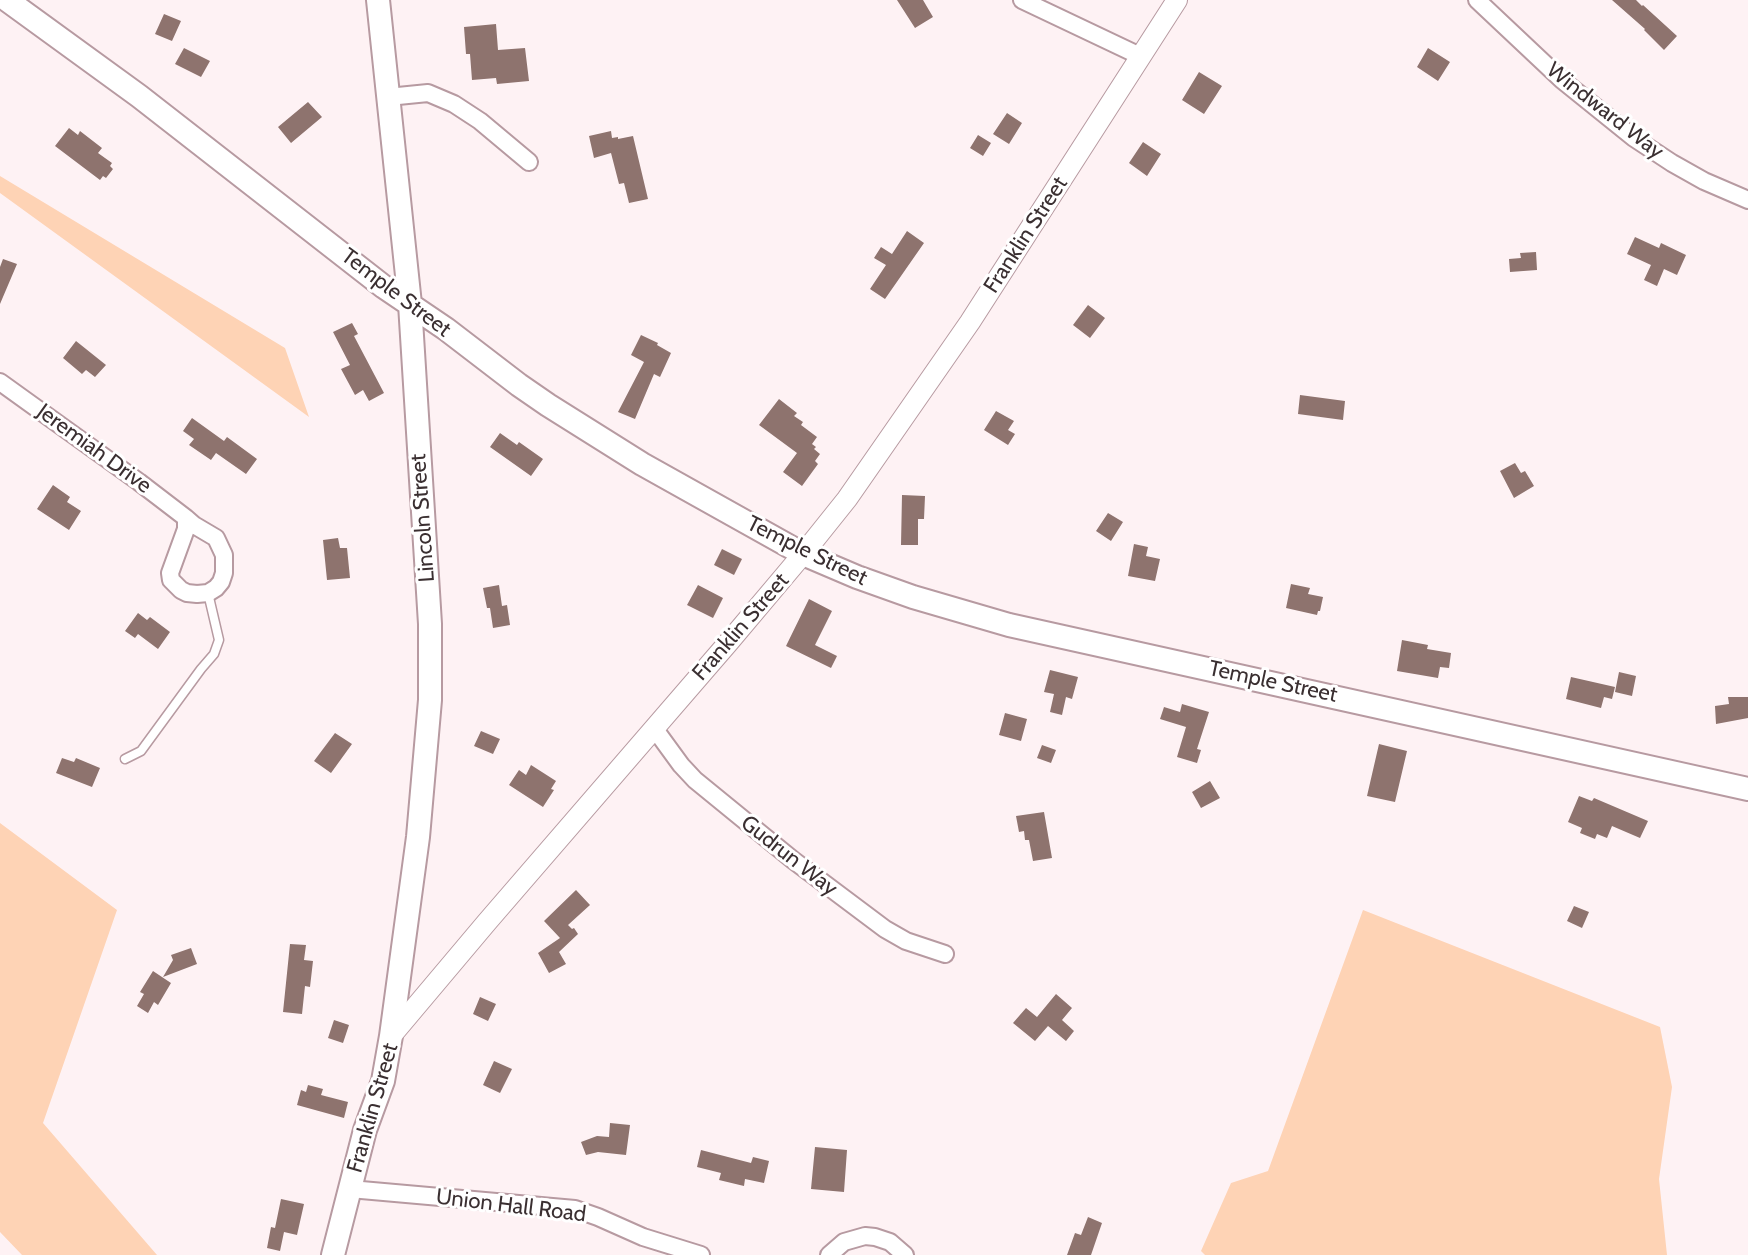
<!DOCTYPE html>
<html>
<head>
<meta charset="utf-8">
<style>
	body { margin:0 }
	canvas { display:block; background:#fef2f4 }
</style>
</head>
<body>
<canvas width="1748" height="1255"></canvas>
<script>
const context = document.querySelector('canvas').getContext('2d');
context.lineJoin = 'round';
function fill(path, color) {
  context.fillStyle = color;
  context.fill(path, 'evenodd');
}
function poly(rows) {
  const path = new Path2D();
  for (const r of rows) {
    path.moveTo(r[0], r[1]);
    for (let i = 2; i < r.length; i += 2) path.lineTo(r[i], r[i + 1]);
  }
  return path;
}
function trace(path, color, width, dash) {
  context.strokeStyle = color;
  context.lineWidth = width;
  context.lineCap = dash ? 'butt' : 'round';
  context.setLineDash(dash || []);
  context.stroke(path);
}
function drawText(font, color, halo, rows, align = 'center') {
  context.font = font + ' Cabin,sans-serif';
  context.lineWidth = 6;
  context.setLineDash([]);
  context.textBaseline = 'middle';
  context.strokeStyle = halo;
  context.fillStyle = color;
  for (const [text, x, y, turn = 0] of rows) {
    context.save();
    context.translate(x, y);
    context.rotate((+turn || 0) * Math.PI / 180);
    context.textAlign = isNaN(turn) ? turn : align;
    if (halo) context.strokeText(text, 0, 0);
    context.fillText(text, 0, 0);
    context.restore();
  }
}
fill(poly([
	[0,176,285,348,309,417,0,193],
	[0,823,117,910,43,1123,157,1255,22,1255,0,1232],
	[1363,910,1660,1027,1672,1087,1659,1179,1667,1255,1205,1255,1201,1251,1231,1183,1268,1171]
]), '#fed3b5');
fill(poly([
	[897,0,923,0,933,17,915,28],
	[1612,0,1636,0,1642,6,1643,5,1677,36,1664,50,1644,30,1645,29],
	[164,14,181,21,172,41,155,34],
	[496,24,498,50,525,48,529,81,497,84,496,78,472,80,470,54,466,54,464,27],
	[184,48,210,61,201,77,175,64],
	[1428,48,1450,62,1438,81,1417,67],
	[1199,72,1222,86,1204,114,1182,100],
	[308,102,322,117,291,143,278,127],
	[1007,113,1022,123,1009,144,993,134],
	[69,128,78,135,80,131,102,148,98,153,112,163,110,166,113,169,106,178,103,176,100,180,55,146],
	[611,131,612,138,618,137,618,139,633,136,648,199,629,203,624,183,619,184,611,153,594,158,589,136],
	[978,135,991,143,983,156,970,148],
	[1143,142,1161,154,1147,176,1129,163],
	[907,231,924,243,885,299,870,289,886,265,874,258,881,247,892,254],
	[1635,237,1659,248,1661,243,1686,255,1677,275,1664,269,1657,286,1644,280,1651,265,1627,254],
	[1536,252,1537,270,1510,272,1509,259,1521,258,1520,253],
	[3,259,17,264,0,304,0,267],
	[1088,305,1105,318,1090,338,1073,325],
	[352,323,358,334,354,336,384,393,369,401,363,390,355,395,341,369,350,365,333,332],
	[641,335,658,343,657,345,671,353,660,377,654,374,635,419,618,412,644,362,631,355],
	[76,341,106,365,95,377,86,370,82,374,63,358],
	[1300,395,1345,401,1343,420,1298,414],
	[779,399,797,413,794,416,803,422,801,425,817,437,812,444,816,447,814,449,820,454,815,461,818,464,802,486,783,472,797,453,759,425],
	[996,411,1014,421,1008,430,1015,434,1008,445,984,430],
	[192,418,224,441,227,437,257,459,246,474,216,453,211,460,189,445,194,439,183,431],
	[500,433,517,445,519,442,543,459,531,476,490,447],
	[1515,463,1521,473,1525,471,1534,486,1514,498,1500,471],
	[53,485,70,497,67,502,81,511,69,530,37,509],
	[902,495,925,496,924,519,918,519,918,545,901,545],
	[1108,513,1123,522,1111,541,1096,531],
	[338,538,340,548,347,548,350,578,327,580,323,540],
	[1134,544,1148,547,1146,556,1160,559,1155,581,1128,576],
	[722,549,742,559,734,575,714,565],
	[1291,584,1310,588,1308,594,1323,597,1320,611,1318,611,1317,615,1286,608],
	[499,585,502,606,507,605,510,625,493,628,490,608,487,608,483,588],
	[698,585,723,598,713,618,687,605],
	[809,599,832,611,815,645,837,656,831,668,786,646],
	[138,613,147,620,150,617,170,632,158,649,138,634,135,638,125,631],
	[1402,640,1428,645,1427,649,1451,653,1449,668,1440,667,1438,678,1397,671],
	[1050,670,1078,677,1072,699,1066,697,1062,715,1050,712,1054,694,1044,692],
	[1619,672,1636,676,1632,696,1615,692],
	[1571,677,1615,687,1612,699,1604,697,1601,708,1566,699],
	[1728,697,1748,697,1748,718,1716,724,1715,706,1729,704],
	[1182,704,1209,712,1197,749,1201,750,1197,763,1177,757,1186,727,1160,719,1164,707,1180,712],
	[1005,713,1027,719,1021,741,999,735],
	[481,731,500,739,493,754,474,746],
	[335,733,352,744,331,773,314,761],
	[1379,744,1407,751,1395,802,1367,796],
	[1042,745,1056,750,1051,763,1037,758],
	[62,758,74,762,76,758,100,768,92,787,56,773],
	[531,765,556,781,551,789,554,790,543,807,509,785,519,770,526,775],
	[1210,781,1220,798,1201,808,1192,792],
	[1579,796,1592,801,1594,798,1648,821,1640,838,1612,826,1607,838,1597,834,1595,839,1580,833,1582,828,1568,822],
	[1044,812,1052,858,1033,861,1029,840,1025,840,1024,831,1019,832,1016,816],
	[576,890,590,905,568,925,572,929,574,928,578,934,559,952,566,964,549,973,538,953,560,938,544,921],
	[1574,906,1589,912,1582,928,1567,921],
	[290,944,306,945,304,960,313,961,310,987,305,986,302,1014,283,1012],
	[191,948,197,964,163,977,173,960,171,955],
	[153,971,171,983,158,1005,154,1002,148,1013,137,1006,144,994,140,992],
	[1056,994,1072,1008,1062,1020,1074,1031,1066,1041,1048,1026,1035,1041,1013,1023,1026,1008,1037,1017],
	[480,997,496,1004,488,1021,473,1014],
	[334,1020,349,1025,343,1043,328,1038],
	[494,1061,512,1069,500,1093,483,1085],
	[308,1085,323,1089,321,1095,348,1102,344,1118,297,1105,301,1090,306,1092],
	[610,1123,630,1125,626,1155,598,1152,586,1155,581,1142,597,1136,609,1137],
	[815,1147,847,1150,844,1192,811,1189],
	[701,1150,751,1163,753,1157,769,1161,764,1183,745,1179,744,1186,719,1180,721,1173,697,1167],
	[281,1199,304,1204,297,1235,284,1232,280,1251,267,1248,271,1227,275,1228],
	[1088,1217,1102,1223,1091,1255,1067,1255,1075,1233,1081,1235]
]), '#8e736e');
const service = poly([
	[125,759,141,751,201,669,214,654,219,640,208,593]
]);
const minor = poly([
	[1022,0,1140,56],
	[1477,0,1562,80,1634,138,1672,163,1704,181,1748,200],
	[388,97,428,93,454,104,480,121,529,162],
	[0,382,139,482,186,518,194,525,216,538,224,555,224,573,221,582,216,588,208,593,197,594,187,593,181,590,171,580,170,573,186,529,186,518],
	[654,728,681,765,695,780,793,860,885,929,906,941,945,954],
	[350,1189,575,1209,598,1217,643,1237,701,1255],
	[829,1255,844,1242,865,1236,875,1237,890,1242,905,1255]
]);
const tertiary = poly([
	[391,1036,487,922,728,643,803,554,847,499,970,322,1177,0]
]);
const secondary = poly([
	[7,0,139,96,384,287,446,329,519,385,548,405,642,464,803,554,857,577,913,597,1009,625,1748,789],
	[333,1255,365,1130,383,1081,391,1036,418,837,430,700,430,624,410,304,378,0]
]);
trace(service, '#b79aa1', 11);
trace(minor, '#b79aa1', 20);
trace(tertiary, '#b79aa1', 22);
trace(secondary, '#b79aa1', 26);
trace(service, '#fff', 8);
trace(minor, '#fff', 16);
trace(tertiary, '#fff', 20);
trace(secondary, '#fff', 22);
drawText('22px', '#3a2f31', '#fff', [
	["Windward Way",1605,111,38],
	["Franklin Street",1026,235,-57],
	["Temple Street",396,293,37],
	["Jeremiah Drive",94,449,36],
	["Lincoln Street",423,518,-94],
	["Temple Street",807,551,26],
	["Franklin Street",741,627,-49],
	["Temple Street",1273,682,12],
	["Gudrun Way",789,856,38],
	["Franklin Street",373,1108,-74],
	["Union Hall Road",511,1206,7]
]);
</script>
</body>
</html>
